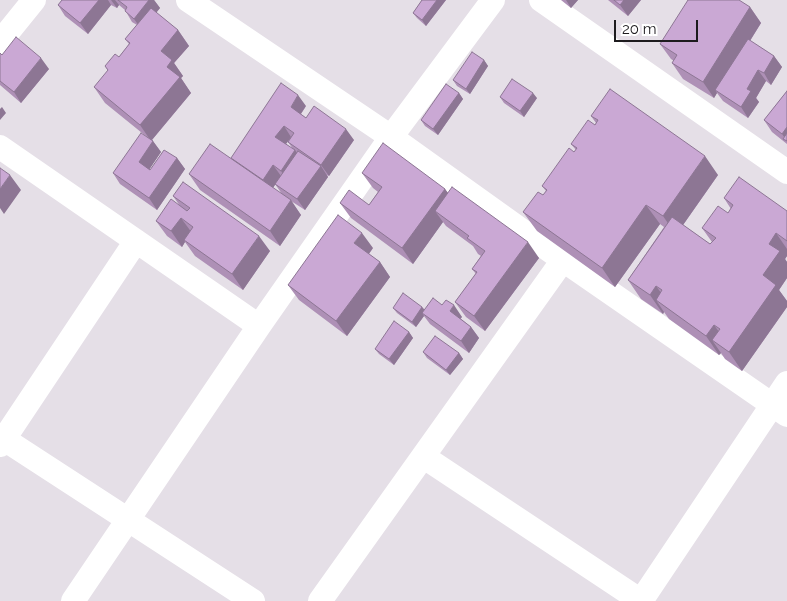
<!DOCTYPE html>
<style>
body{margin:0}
#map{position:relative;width:787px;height:601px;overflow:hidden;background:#e5dfe7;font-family:Raleway,sans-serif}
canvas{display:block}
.scale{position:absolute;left:614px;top:20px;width:84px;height:22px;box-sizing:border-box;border:2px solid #1d1b1e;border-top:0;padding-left:6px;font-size:15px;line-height:18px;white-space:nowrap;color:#1d1b1e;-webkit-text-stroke:4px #fff;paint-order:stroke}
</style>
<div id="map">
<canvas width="787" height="601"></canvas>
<div class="scale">20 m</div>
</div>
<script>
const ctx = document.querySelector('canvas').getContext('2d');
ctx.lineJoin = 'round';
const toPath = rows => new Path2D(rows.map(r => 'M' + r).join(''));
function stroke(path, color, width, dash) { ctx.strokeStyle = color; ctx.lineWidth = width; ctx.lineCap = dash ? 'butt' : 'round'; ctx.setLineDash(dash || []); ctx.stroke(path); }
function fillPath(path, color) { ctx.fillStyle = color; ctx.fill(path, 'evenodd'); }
const minor = toPath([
 [188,0,391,137,563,260,787,415],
 [541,0,787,172],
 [0,42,34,0],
 [0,147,259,326],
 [4,439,253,601],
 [0,445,136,241],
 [424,457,641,601],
 [73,601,259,326,391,137,493,0],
 [320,601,563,260],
 [641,601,787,383]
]);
const wall = toPath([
 [62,0,154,0,160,8,156,13,178,30,189,46,174,63,183,76,181,78,191,93,152,140,161,152,149,169,150,170,177,158,185,169,157,210,120,184,113,173,147,137,105,103,94,87,108,71,105,66,119,57,129,44,125,39,137,25,132,22,125,10,119,5,117,8,111,5,88,34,65,16,58,5],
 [422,0,446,0,426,26,417,18,413,13],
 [561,0,578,0,571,8],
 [608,0,641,0,628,16],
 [750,7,761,23,750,41,774,56,782,67,771,85,766,81,756,98,759,102,748,118,723,101,717,93,714,98,683,79,672,63,674,61,671,59,660,44],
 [0,53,2,55,49,69,21,103,0,85],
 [484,60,488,66,470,94,457,86,453,80],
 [787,91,787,144,772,132,764,120],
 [459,93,463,99,438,135,425,126,421,120],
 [500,97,537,98,524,117,504,103],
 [306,106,301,114,306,118,354,140,329,176,327,175,328,177,305,210,291,201,301,215,280,246,200,190,189,174,232,159],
 [291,138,288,142,293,149,286,144],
 [275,184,282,194,273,188],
 [591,116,718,175,683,225,710,244,712,242,702,228,728,213,731,209,724,198,787,211,787,256,785,259,787,262,787,278,779,290,787,301,787,307,742,371,725,359,721,353,719,355,669,319,664,312,663,314,641,299,628,280,664,227,660,224,615,287,537,231,523,212,543,195,546,191,542,186,576,150,571,144,595,125,596,123],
 [362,173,445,189,448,193,539,258,485,331,466,317,455,302,476,274,472,269,481,256,478,254,473,246,446,226,443,222,413,264,351,218,340,203,369,205,378,192,373,188],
 [173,196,270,251,243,290,195,256,185,242,182,247,167,236,156,221,180,206],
 [373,248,369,254,380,262,390,277,347,336,299,300,288,285],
 [442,305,462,317,460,318,471,327,479,338,469,353,430,324,424,316,416,327,397,313,393,308,422,307,425,310],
 [409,332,413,338,394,365,379,354,375,349],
 [423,352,459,353,463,359,450,375,427,358]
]);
const shadedWall = toPath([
 [99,0,108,0,111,5,88,34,80,23],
 [111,0,115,0,119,5,117,8],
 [149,0,154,0,160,8,142,30,134,19],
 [437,0,446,0,426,26,422,20],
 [566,0,578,0,571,8],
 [624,0,641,0,628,16,620,5],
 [750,7,761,23,718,92,715,90,717,93,714,98,703,82],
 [178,30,189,46,174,63,183,76,181,78,191,93,151,141,140,125,167,67,161,51],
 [774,56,782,67,771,85,764,73],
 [41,58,49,69,21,103,14,92],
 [484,60,488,66,470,94,466,89],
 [758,70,766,81,756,98,759,102,748,118,741,107,747,89],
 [459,93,463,99,438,135,433,129],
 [533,93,537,98,524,117,520,111],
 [298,95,306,106,298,118,291,107],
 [2,107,6,113,0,120,0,109],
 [284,126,291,137,283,148,275,137],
 [787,127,787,141,782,134],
 [346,129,354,140,329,176,321,165],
 [153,141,161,152,147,173,139,162],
 [295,150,303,161,289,182,281,171],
 [705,156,718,175,676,235,663,216],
 [177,158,185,169,157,210,149,198],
 [273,165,281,176,271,191,263,180],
 [321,166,328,177,305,210,297,199],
 [10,175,21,190,4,214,0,208,0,189],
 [445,189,456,204,435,211,443,222,413,264,402,248],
 [291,200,301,215,280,246,270,231],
 [646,205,660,224,615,287,602,268],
 [181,218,192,233,184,240,185,242,182,247,171,231],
 [362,233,373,248,365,259,354,243],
 [776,233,787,249,787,256,785,259,787,262,787,278,779,290,787,301,787,307,742,371,729,352,763,275,769,244],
 [259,236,270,251,243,290,232,274],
 [528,242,539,258,485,331,474,316],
 [380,262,390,277,347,336,336,321],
 [656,286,670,305,656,300,664,312,663,314,650,295],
 [454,305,462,317,458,322,450,311],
 [422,307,427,313,422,313,424,316,416,327,412,322],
 [714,325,727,343,712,340,721,353,719,355,706,336],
 [471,327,479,338,469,353,461,341],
 [409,332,413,338,394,365,389,359],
 [459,353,463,359,450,375,446,370]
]);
const building = toPath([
 [62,0,99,0,80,23,58,5,62,0],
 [118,0,149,0,134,19,125,11,127,7,118,0],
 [422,0,437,0,422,20,413,13,422,0],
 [614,0,624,0,620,5,614,0],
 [688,0,739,0,750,7,703,82,672,63,677,55,660,44,688,0],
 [151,8,178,30,161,51,172,60,167,67,180,77,140,125,94,87,108,70,105,66,115,54,119,57,130,43,125,39,151,8],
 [16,37,41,58,14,92,0,81,0,53,2,55,16,37],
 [748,39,774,56,764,73,758,70,747,89,751,91,741,107,715,90,748,39],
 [472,52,484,60,466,89,453,80,472,52],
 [512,79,533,93,520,111,500,97,512,79],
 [281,83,298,95,291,107,306,118,314,106,346,129,321,165,288,142,294,133,284,126,275,137,295,150,281,171,273,165,263,180,231,158,281,83],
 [446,84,459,93,433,129,421,120,446,84],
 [610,89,705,156,663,216,646,205,602,268,523,212,538,192,543,195,547,190,542,186,569,148,574,152,577,148,571,144,588,120,595,125,598,120,591,116,610,89],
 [787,91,787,127,782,134,764,120,787,91],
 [141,133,153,141,139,162,150,170,164,150,177,158,149,198,113,173,141,133],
 [787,133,787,141,783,139,787,133],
 [383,143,445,189,402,248,340,203,349,190,369,205,382,187,362,173,383,143],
 [210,144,291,200,270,231,189,174,210,144],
 [298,151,321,166,297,199,275,184,298,151],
 [0,168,10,175,0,189,0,168],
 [739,177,787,211,787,241,776,233,769,244,780,251,763,275,776,285,729,352,712,340,720,329,714,325,706,336,656,300,662,290,656,286,650,295,628,280,672,217,710,244,716,238,702,228,718,206,728,213,733,205,724,198,739,177],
 [183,182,259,236,232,274,184,240,193,227,181,218,171,231,156,221,171,199,187,211,190,208,173,196,183,182],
 [452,187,528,242,474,316,455,302,477,272,472,269,485,251,467,238,469,236,435,211,452,187],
 [338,215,362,233,354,243,380,262,336,321,288,285,338,215],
 [403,293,422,307,412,322,393,308,403,293],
 [433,298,442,305,446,300,454,305,450,311,471,327,461,341,422,313,433,298],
 [394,321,409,332,389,359,375,349,394,321],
 [435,336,459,353,446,370,423,352,435,336]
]);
stroke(minor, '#fff', 24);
fillPath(wall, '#ae90b6');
fillPath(shadedWall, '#8d7694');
fillPath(building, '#caa8d4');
stroke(building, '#8d7694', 1);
</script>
